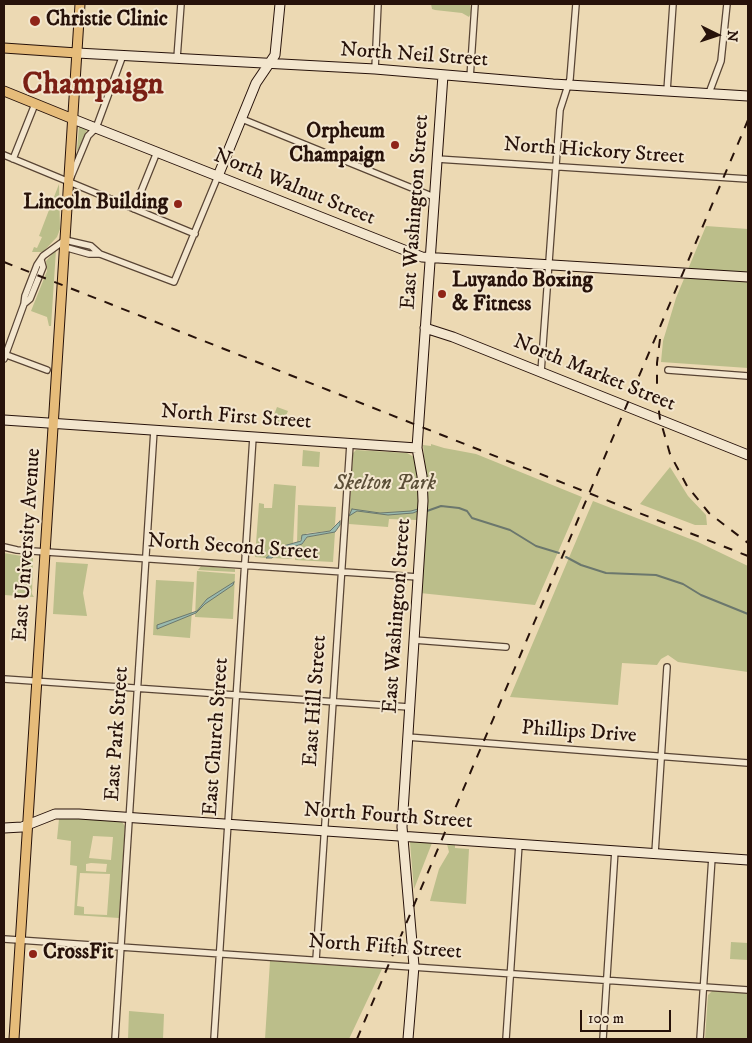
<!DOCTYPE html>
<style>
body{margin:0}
#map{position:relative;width:752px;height:1043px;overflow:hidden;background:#ecd9b3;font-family:"IM FELL DW Pica",serif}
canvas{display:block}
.frame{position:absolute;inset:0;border:5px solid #27120a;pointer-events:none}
.north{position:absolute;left:692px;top:10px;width:50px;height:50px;-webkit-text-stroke:4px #f3e6ce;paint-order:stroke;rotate:94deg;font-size:14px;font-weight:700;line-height:20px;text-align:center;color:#27120a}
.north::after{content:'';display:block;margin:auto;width:18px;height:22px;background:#27120a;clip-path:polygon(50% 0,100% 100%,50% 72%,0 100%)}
.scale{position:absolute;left:580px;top:1010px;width:91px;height:22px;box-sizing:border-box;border:2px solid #27120a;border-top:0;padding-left:6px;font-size:15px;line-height:18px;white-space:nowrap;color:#27120a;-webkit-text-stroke:4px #f3e6ce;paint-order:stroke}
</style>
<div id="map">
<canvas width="752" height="1043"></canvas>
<div class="frame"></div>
<div class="north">N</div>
<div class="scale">100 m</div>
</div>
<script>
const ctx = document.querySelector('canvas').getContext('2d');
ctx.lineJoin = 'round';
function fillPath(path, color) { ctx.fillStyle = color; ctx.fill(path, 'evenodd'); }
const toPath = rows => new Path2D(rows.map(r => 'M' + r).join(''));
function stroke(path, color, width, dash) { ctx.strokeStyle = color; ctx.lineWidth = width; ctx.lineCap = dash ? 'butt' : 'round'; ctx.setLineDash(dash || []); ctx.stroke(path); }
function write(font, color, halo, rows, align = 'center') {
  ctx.font = font + ' "IM FELL DW Pica",serif'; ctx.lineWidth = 4; ctx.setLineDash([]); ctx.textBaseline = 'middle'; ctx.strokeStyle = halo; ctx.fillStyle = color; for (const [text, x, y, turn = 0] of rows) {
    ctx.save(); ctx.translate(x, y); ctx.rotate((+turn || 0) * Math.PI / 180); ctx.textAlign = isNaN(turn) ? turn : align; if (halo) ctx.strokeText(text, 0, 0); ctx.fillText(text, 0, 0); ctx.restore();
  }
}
const green = toPath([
 [431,4,470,4,471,13,469,17,462,13,435,10,432,9],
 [79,126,87,130,78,150,77,150],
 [59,184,60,229,57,237,43,252,32,252,34,247,37,248,42,237,39,236],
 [706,226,748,229,748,368,661,362,663,341,676,298],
 [56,250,51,326,49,326,47,317,31,311,47,271,46,261],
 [277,407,288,411,281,427,271,423],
 [431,444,444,448,476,454,582,497,535,605,420,593,426,480,423,445,431,446],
 [303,450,320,452,319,467,302,466],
 [356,450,407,453,414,457,420,488,418,520,389,519,388,527,349,524,353,453],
 [670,467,688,496,706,515,707,525,695,525,640,504],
 [274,484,296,486,293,544,280,547,266,558,255,557,259,503,264,504,264,508,272,508],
 [593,501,698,542,748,566,748,672,678,662,668,655,661,659,657,665,622,663,618,705,510,697],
 [298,505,336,507,335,525,330,531,307,533,297,543],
 [335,532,333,562,295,560,296,546,302,544,307,537],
 [292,548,292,559,272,558,280,551],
 [4,553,33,558,32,594,34,597,4,595],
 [56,562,88,564,83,593,87,616,53,614],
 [201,566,235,569,235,572,198,570],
 [197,571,235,574,233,619,195,617],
 [156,580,194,582,190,638,153,635],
 [75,818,122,822,125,826,119,918,74,915,77,866,70,865,71,841,57,839,59,819],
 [93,836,113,837,111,860,89,858],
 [91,863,107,864,106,872,86,871,86,864],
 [80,873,110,874,107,915,84,914,84,907,77,906],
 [410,842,432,843,414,889,411,855],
 [447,844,455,844,455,848,469,849,466,904,430,901,439,869,449,852],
 [731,942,748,943,748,960,730,959],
 [270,961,382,969,349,1039,265,1039],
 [713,990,748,992,748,1039,705,1039,708,995],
 [129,1011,164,1014,163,1039,128,1039]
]);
const water = toPath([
 [352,509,380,513,411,511,418,509,418,511,413,513,388,515,357,511,349,516,352,509],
 [340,521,340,525,335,532,307,537,302,544,280,551,272,558,266,558,280,547,301,541,302,535,330,531,340,521],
 [234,582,233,585,205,604,196,613,157,629,157,625,197,611,207,599,234,582]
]);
const stream = toPath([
 [427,511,441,506,459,508,467,511,472,518,510,530,536,546,559,553],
 [566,557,581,565,606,573,656,575,683,584,701,595,748,614]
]);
const street = toPath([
 [177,58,181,4],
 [375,69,378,4],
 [470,78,475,4],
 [667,91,673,4],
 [709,93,721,61,727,4],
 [242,119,434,197],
 [4,155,195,234],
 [13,159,35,104],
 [437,159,748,179],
 [71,177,88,136,96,128,123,55],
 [134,209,157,152],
 [64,247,89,254,100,254,174,282,218,176],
 [24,304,30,299,43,267,41,260],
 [4,354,47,370],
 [4,359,24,304,25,296,37,265,43,256,65,240,91,246,100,254],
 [668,370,748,376],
 [541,372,560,110,570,79,576,4],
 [4,547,17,550,418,577],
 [414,640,506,647],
 [4,679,409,707],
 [407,737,748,763],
 [655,853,667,667],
 [4,939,748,990],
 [316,960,350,444],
 [115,1039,154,430],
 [214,1039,253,437],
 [506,1039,519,844],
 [603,1039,615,850],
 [700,1039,712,857]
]);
const secondary = toPath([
 [77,53,375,69,553,84,748,96],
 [73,119,422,257,748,277],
 [218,176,256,83,275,55,280,4],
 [425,328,453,337,748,455],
 [4,420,417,448],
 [4,828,22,827,55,814,79,814,748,860],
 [408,1039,414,966,402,827,423,501,422,476,417,448,443,75]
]);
const primary = toPath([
 [4,48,77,53],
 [4,91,73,119],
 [14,1039,80,4]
]);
const rail = toPath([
 [4,262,748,556],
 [660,339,657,363,657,397,660,419,670,454,687,486,709,513,748,543],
 [357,1039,748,120]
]);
const markers = [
 [35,21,6,"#8f2418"],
 [395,145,5,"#8f2418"],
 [178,204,5,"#8f2418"],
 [442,294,5,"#8f2418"],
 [33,954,5,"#8f2418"]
];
const poiNames = [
 ["Christie Clinic",46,21],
 ["Orpheum",385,133,"right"],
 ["Champaign",385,157,"right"],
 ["Lincoln Building",168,204,"right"],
 ["Luyando Boxing",452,282],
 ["& Fitness",452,306],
 ["CrossFit",43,954]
];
const streetNames = [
 ["North Neil Street",414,56,4],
 ["North Hickory Street",594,152,4],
 ["North Walnut Street",294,188,22],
 ["East Washington Street",416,212,-86],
 ["North Market Street",594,374,22],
 ["North First Street",236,418,4],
 ["East University Avenue",28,545,-86],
 ["North Second Street",233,548,4],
 ["East Washington Street",398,616,-86],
 ["East Hill Street",316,701,-86],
 ["Phillips Drive",579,733,4],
 ["East Park Street",118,734,-86],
 ["East Church Street",217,737,-86],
 ["North Fourth Street",388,817,4],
 ["North Fifth Street",385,948,4]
];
const parkNames = [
 ["Skelton Park",385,485]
];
const townNames = [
 ["Champaign",93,87]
];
fillPath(green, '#bbbe8a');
fillPath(water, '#99baaf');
stroke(water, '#6b776d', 1);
stroke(stream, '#6b776d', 2);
stroke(street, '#584434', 8);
stroke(secondary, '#27120a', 11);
stroke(primary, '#27120a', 11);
stroke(street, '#f3e6ce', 5.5);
stroke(secondary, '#f3e6ce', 9);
stroke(primary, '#e6bc7a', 9);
stroke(rail, '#27120a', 2, [9, 9]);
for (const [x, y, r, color] of markers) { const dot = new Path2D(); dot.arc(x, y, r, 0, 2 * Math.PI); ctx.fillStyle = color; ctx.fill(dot); stroke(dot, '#f3e6ce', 2); }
write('bold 21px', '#27120a', '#f3e6ce', poiNames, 'left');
write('21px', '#27120a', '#f3e6ce', streetNames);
write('italic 21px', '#5b4e37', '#f3e6ce', parkNames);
write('bold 31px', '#7a1f14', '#f3e6ce', townNames);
</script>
